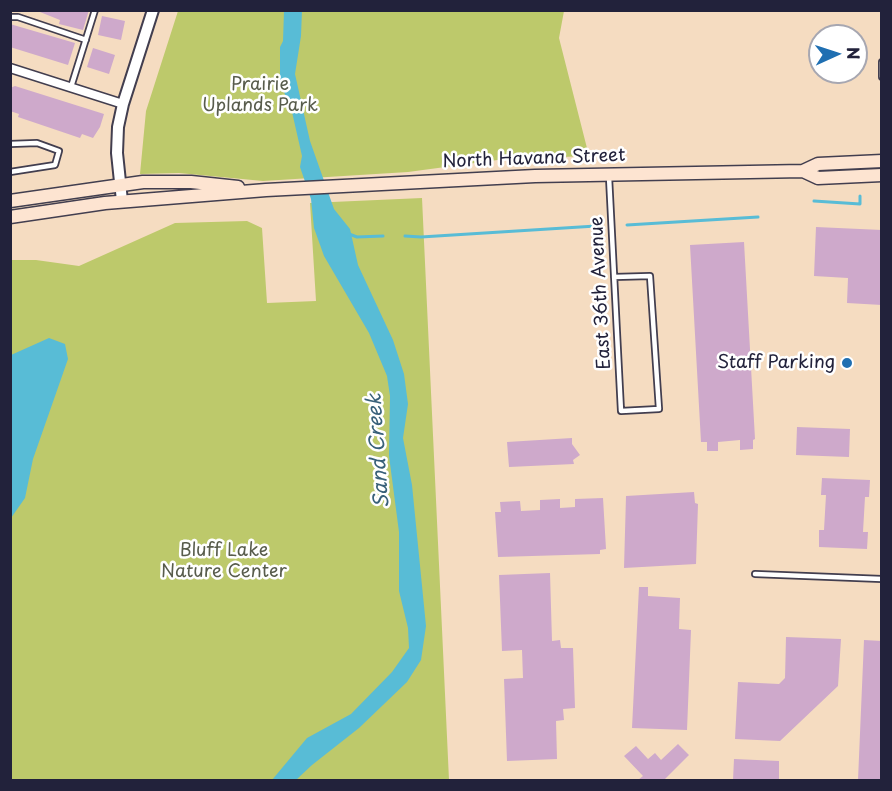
<!DOCTYPE html>
<style>
body{margin:0}
#map{position:relative;width:892px;height:791px;overflow:hidden;background:#f5dcc1;font-family:"Playpen Sans",sans-serif}
canvas{display:block}
.frame{position:absolute;inset:0;border:12px solid #22223b;pointer-events:none}
.north{position:absolute;left:808px;top:24px;width:60px;height:60px;box-sizing:border-box;background:#fff;border:2px solid #a7a7b1;border-radius:50%;rotate:87deg;font-size:16px;font-weight:700;line-height:24px;text-align:center;color:#22223b}
.north::after{content:'';display:block;margin:auto;width:21px;height:27px;background:#1f6fb2;clip-path:polygon(50% 0,100% 100%,50% 72%,0 100%)}
</style>
<div id="map">
<canvas width="892" height="791"></canvas>
<div class="frame"></div>
<div class="north">N</div>
</div>
<script>
const ctx = document.querySelector('canvas').getContext('2d');
ctx.lineJoin = 'round';
function fillPath(path, color) { ctx.fillStyle = color; ctx.fill(path, 'evenodd'); }
const toPath = rows => new Path2D(rows.map(r => 'M' + r).join(''));
function stroke(path, color, width, dash) { ctx.strokeStyle = color; ctx.lineWidth = width; ctx.lineCap = dash ? 'butt' : 'round'; ctx.setLineDash(dash || []); ctx.stroke(path); }
function write(font, color, halo, rows, align = 'center') {
  ctx.font = font + ' "Playpen Sans",sans-serif'; ctx.lineWidth = 5; ctx.setLineDash([]); ctx.textBaseline = 'middle'; ctx.strokeStyle = halo; ctx.fillStyle = color; for (const [text, x, y, turn = 0] of rows) {
    ctx.save(); ctx.translate(x, y); ctx.rotate((+turn || 0) * Math.PI / 180); ctx.textAlign = isNaN(turn) ? turn : align; if (halo) ctx.strokeText(text, 0, 0); ctx.fillText(text, 0, 0); ctx.restore();
  }
}
const green = toPath([
 [178,11,564,11,559,38,589,156,505,159,408,172,263,181,179,173,140,174,146,111],
 [422,198,449,780,11,780,10,260,36,260,79,266,175,223,247,221,262,228,267,303,316,301,310,203]
]);
const water = toPath([
 [302,10,301,36,295,74,310,141,334,209,350,229,358,265,393,340,404,374,408,404,403,438,412,485,426,626,421,660,407,682,359,728,312,765,296,780,272,780,307,738,351,714,392,672,409,648,408,628,399,591,399,532,389,456,390,396,387,376,369,333,324,256,314,228,311,199,300,167,302,156,292,112,280,82,280,47,283,41,284,11],
 [49,338,65,344,68,359,33,459,25,498,11,518,11,355]
]);
const stream = toPath([
 [814,201,860,204,860,196],
 [627,225,758,217],
 [349,234,357,237,383,236],
 [405,236,421,237,596,226]
]);
const building = toPath([
 [35,10,89,10,83,30,59,24,60,20],
 [102,16,125,21,121,40,98,35],
 [10,24,75,43,68,65,10,47],
 [93,48,115,55,109,74,87,67],
 [15,86,104,114,100,127,93,138,82,134,80,138,18,117,19,114,10,111,10,88],
 [816,227,882,230,882,305,847,303,848,278,814,276],
 [744,242,755,439,753,440,753,449,740,450,740,440,718,442,718,451,707,451,707,442,701,442,690,245],
 [797,427,850,429,849,457,796,455],
 [572,438,572,444,580,455,573,460,574,464,509,467,507,442],
 [822,478,870,480,869,497,865,497,863,532,868,532,867,549,819,547,819,530,824,530,826,495,821,495],
 [694,492,695,503,698,504,696,564,624,568,626,496],
 [603,498,606,549,600,550,600,554,498,557,495,512,501,512,500,502,520,501,521,511,540,510,540,500,560,499,560,508,575,507,575,499],
 [550,573,552,641,560,640,561,648,573,648,575,708,563,709,564,720,556,721,557,759,507,761,504,679,523,678,522,650,502,651,499,575],
 [639,587,648,587,648,596,680,598,679,629,691,630,687,730,632,728],
 [786,637,841,639,838,686,780,741,735,739,738,682,779,684,785,678],
 [864,640,882,641,882,780,858,780],
 [678,744,689,755,664,780,638,780,643,776,624,756,636,746,648,759,655,753,661,760],
 [734,759,779,761,779,780,733,780]
]);
const service = toPath([
 [10,17,18,17,86,40],
 [882,62,882,77],
 [71,87,95,10],
 [10,144,37,143,59,151,55,165,10,172],
 [609,177,621,411,659,409,650,276,614,277],
 [755,574,882,579]
]);
const minor = toPath([
 [10,68,123,104]
]);
const tertiary = toPath([
 [122,201,117,153,118,127,123,104,153,10]
]);
const secondary = toPath([
 [803,171,818,178,882,175],
 [10,201,143,182,191,182,238,187],
 [10,217,105,203,266,190,535,176,803,171,818,164,882,161]
]);
const markers = [
 [847,363,6,"#1f6fb2"]
];
const parkNames = [
 ["Prairie",260,85],
 ["Uplands Park",260,106],
 ["Bluff Lake",224,551],
 ["Nature Center",224,572]
];
const streetNames = [
 ["North Havana Street",534,159,-2],
 ["East 36th Avenue",601,293,-93]
];
const poiNames = [
 ["Staff Parking",835,363]
];
const waterNames = [
 ["Sand Creek",379,451,-94]
];
fillPath(green, '#bdc96b');
fillPath(water, '#58bcd6');
stroke(stream, '#58bcd6', 3);
fillPath(building, '#cea9cb');
stroke(service, '#423e4f', 8);
stroke(minor, '#423e4f', 11);
stroke(tertiary, '#423e4f', 14);
stroke(secondary, '#423e4f', 15);
stroke(service, '#fff', 4.5);
stroke(minor, '#fff', 8);
stroke(tertiary, '#fff', 10);
stroke(secondary, '#fde4d1', 12);
for (const [x, y, r, color] of markers) { const dot = new Path2D(); dot.arc(x, y, r, 0, 2 * Math.PI); ctx.fillStyle = color; ctx.fill(dot); stroke(dot, '#fff', 2); }
write('18px', '#585c4c', '#fff', parkNames);
write('18px', '#22223b', '#fff', streetNames);
write('18px', '#22223b', '#fff', poiNames, 'right');
write('italic 20px', '#386079', '#fff', waterNames);
</script>
